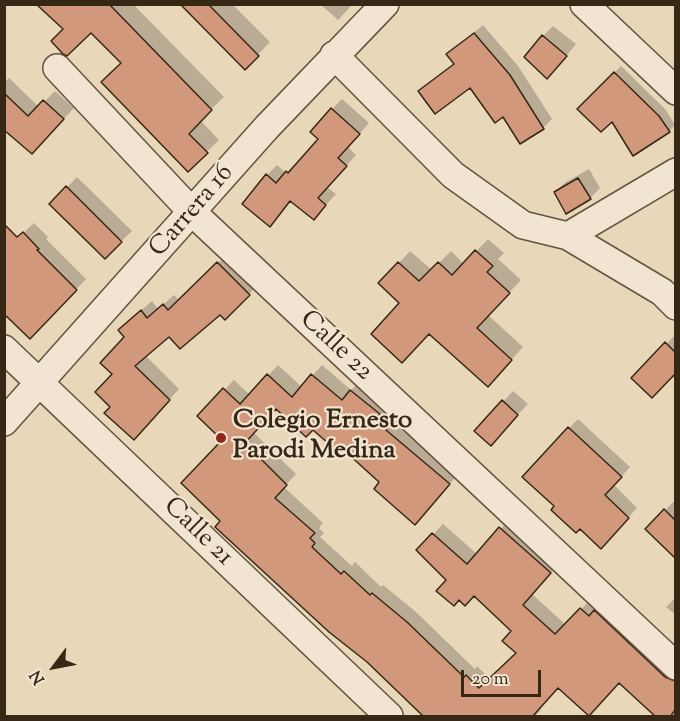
<!DOCTYPE html>
<style>
body{margin:0}
#map{position:relative;width:680px;height:721px;overflow:hidden;background:#e9d7ba;font-family:"Sorts Mill Goudy",serif}
canvas{display:block}
.frame{position:absolute;inset:0;border:6px solid #372715;pointer-events:none}
.north{position:absolute;left:24px;top:637px;width:60px;height:60px;-webkit-text-stroke:4px #f1e5d2;paint-order:stroke;rotate:238deg;font-size:16px;font-weight:700;line-height:24px;text-align:center;color:#372715}
.north::after{content:'';display:block;margin:auto;width:21px;height:27px;background:#372715;clip-path:polygon(50% 0,100% 100%,50% 72%,0 100%)}
.scale{position:absolute;left:461px;top:670px;width:80px;height:27px;box-sizing:border-box;border:3px solid #372715;border-top:0;padding-left:8px;font-size:18px;line-height:21px;white-space:nowrap;color:#372715;-webkit-text-stroke:4px #f1e5d2;paint-order:stroke}
</style>
<div id="map">
<canvas width="680" height="721"></canvas>
<div class="frame"></div>
<div class="north">N</div>
<div class="scale">20 m</div>
</div>
<script>
const ctx = document.querySelector('canvas').getContext('2d');
ctx.lineJoin = 'round';
function fillPath(path, color) { ctx.fillStyle = color; ctx.fill(path, 'evenodd'); }
const toPath = rows => new Path2D(rows.map(r => 'M' + r).join(''));
function stroke(path, color, width, dash) { ctx.strokeStyle = color; ctx.lineWidth = width; ctx.lineCap = dash ? 'butt' : 'round'; ctx.setLineDash(dash || []); ctx.stroke(path); }
function write(font, color, halo, rows, align = 'center') {
  ctx.font = font + ' "Sorts Mill Goudy",serif'; ctx.lineWidth = 4.5; ctx.setLineDash([]); ctx.textBaseline = 'middle'; ctx.strokeStyle = halo; ctx.fillStyle = color; for (const [text, x, y, turn = 0] of rows) {
    ctx.save(); ctx.translate(x, y); ctx.rotate((+turn || 0) * Math.PI / 180); ctx.textAlign = isNaN(turn) ? turn : align; if (halo) ctx.strokeText(text, 0, 0); ctx.fillText(text, 0, 0); ctx.restore();
  }
}
const shadow = toPath([
 [38,4,133,4,224,97,200,120,219,140,188,170,123,63,91,31,65,29],
 [182,4,232,4,270,42,245,68],
 [320,4,353,4,338,20],
 [483,25,518,66,552,119,543,128,503,115,470,86,420,92,455,63,448,54],
 [553,26,576,44,557,67,543,36],
 [621,66,666,110,675,125,669,131,579,109],
 [9,78,39,107,55,91,74,108,42,142,4,129,4,82],
 [342,99,369,123,348,147,356,155,327,187,336,194,314,218,292,200,270,225,267,175,277,165,286,173,297,162,299,163,321,139,332,109],
 [589,169,600,188,590,198,555,192,566,182],
 [77,177,132,231,105,257,51,204],
 [34,223,48,237,46,239,86,279,30,337,4,251],
 [488,239,504,253,498,259,521,280,488,315,523,347,499,373,402,303,399,263,410,251,432,270,451,251,464,264],
 [228,253,259,284,225,318,220,313,170,334,145,355,179,389,144,428,112,406,114,374,130,320,152,301,158,309,174,295,180,301],
 [676,334,676,378,633,378],
 [278,365,302,387,322,365,351,390,361,381,459,473,425,513,381,482,347,452,276,407,253,432,296,474,284,487,323,523,319,528,324,533,320,537,352,566,355,562,381,587,383,585,416,612,475,669,477,666,490,679,539,708,541,710,535,716,452,716,222,521,224,440,199,416,234,380,250,395],
 [513,391,528,404,501,433,476,431],
 [578,419,630,467,614,485,637,508,610,537,580,527,556,506,569,428],
 [673,502,676,504,676,556,647,529],
 [510,519,560,563,532,594,566,625,591,599,676,668,676,709,669,716,619,681,513,631,475,594,449,579,418,550,443,524,477,554],
 [676,597,676,615,666,607]
]);
const building = toPath([
 [36,4,109,4,212,110,189,134,208,153,188,172,101,82,121,63,91,33,67,56,63,54,51,41,63,29,36,4],
 [180,4,208,4,259,56,245,70,180,4],
 [474,33,510,75,544,129,520,144,503,117,495,123,470,88,435,114,418,91,454,64,446,54,474,33],
 [542,35,567,56,547,79,524,57,542,35],
 [614,72,659,116,670,132,633,156,612,122,601,132,577,109,614,72],
 [4,93,28,116,43,100,64,119,32,154,4,130,4,93],
 [331,108,360,134,338,158,347,166,318,198,326,205,314,220,290,201,270,227,242,204,266,174,276,183,286,171,288,173,318,139,310,132,331,108],
 [578,178,591,199,566,214,554,192,578,178],
 [66,186,122,242,105,259,49,204,66,186],
 [4,224,17,237,23,232,39,249,37,250,77,290,30,339,4,314,4,224],
 [475,250,493,266,487,272,510,293,477,328,512,360,488,387,429,334,402,363,371,334,399,303,378,283,398,262,419,281,438,262,452,275,475,250],
 [217,262,250,295,225,320,220,315,180,349,169,337,135,366,170,400,134,440,104,413,110,407,95,392,112,374,100,363,124,337,118,330,141,310,147,318,163,304,168,310,217,262],
 [665,342,675,352,675,374,652,398,631,378,665,342],
 [267,374,292,397,311,374,342,400,350,390,380,414,378,417,389,426,386,430,450,484,415,525,374,489,379,482,347,453,344,457,313,430,306,437,276,409,245,443,287,485,275,498,315,533,310,538,315,543,312,547,341,574,344,571,370,595,372,593,407,622,464,677,466,675,479,688,516,653,502,641,511,631,474,596,465,606,459,600,454,606,436,591,446,580,416,550,432,533,467,564,499,527,551,573,523,605,555,634,580,608,589,616,594,610,665,677,675,681,675,710,670,717,656,717,619,683,589,716,558,688,532,717,424,717,367,662,329,632,215,527,220,521,181,483,222,440,197,416,223,388,240,404,267,374],
 [502,400,518,415,491,446,474,431,502,400],
 [568,427,622,477,605,495,629,518,601,549,580,529,576,533,551,510,554,506,522,477,568,427],
 [664,509,675,520,675,558,645,529,664,509]
]);
const street = toPath([
 [584,4,676,91],
 [334,55,453,175,523,225,568,236,662,292,676,306],
 [57,68,193,213,676,666],
 [568,236,676,172],
 [4,349,389,716],
 [4,422,267,127,385,4]
]);
const markers = [
 [221,438,6,"#8f2418"]
];
const streetNames = [
 ["Carrera 16",193,212,-49],
 ["Calle 22",335,347,43],
 ["Calle 21",197,533,44]
];
const poiNames = [
 ["Colegio Ernesto",233,423],
 ["Parodi Medina",233,453]
];
fillPath(shadow, '#0003');
fillPath(building, '#d1987c');
stroke(building, '#372715', 1.5);
stroke(street, '#64533e', 30);
stroke(street, '#f1e5d2', 27);
for (const [x, y, r, color] of markers) { const dot = new Path2D(); dot.arc(x, y, r, 0, 2 * Math.PI); ctx.fillStyle = color; ctx.fill(dot); stroke(dot, '#f1e5d2', 2); }
write('26px', '#372715', '#f1e5d2', streetNames);
write('bold 26px', '#372715', '#f1e5d2', poiNames, 'left');
</script>
